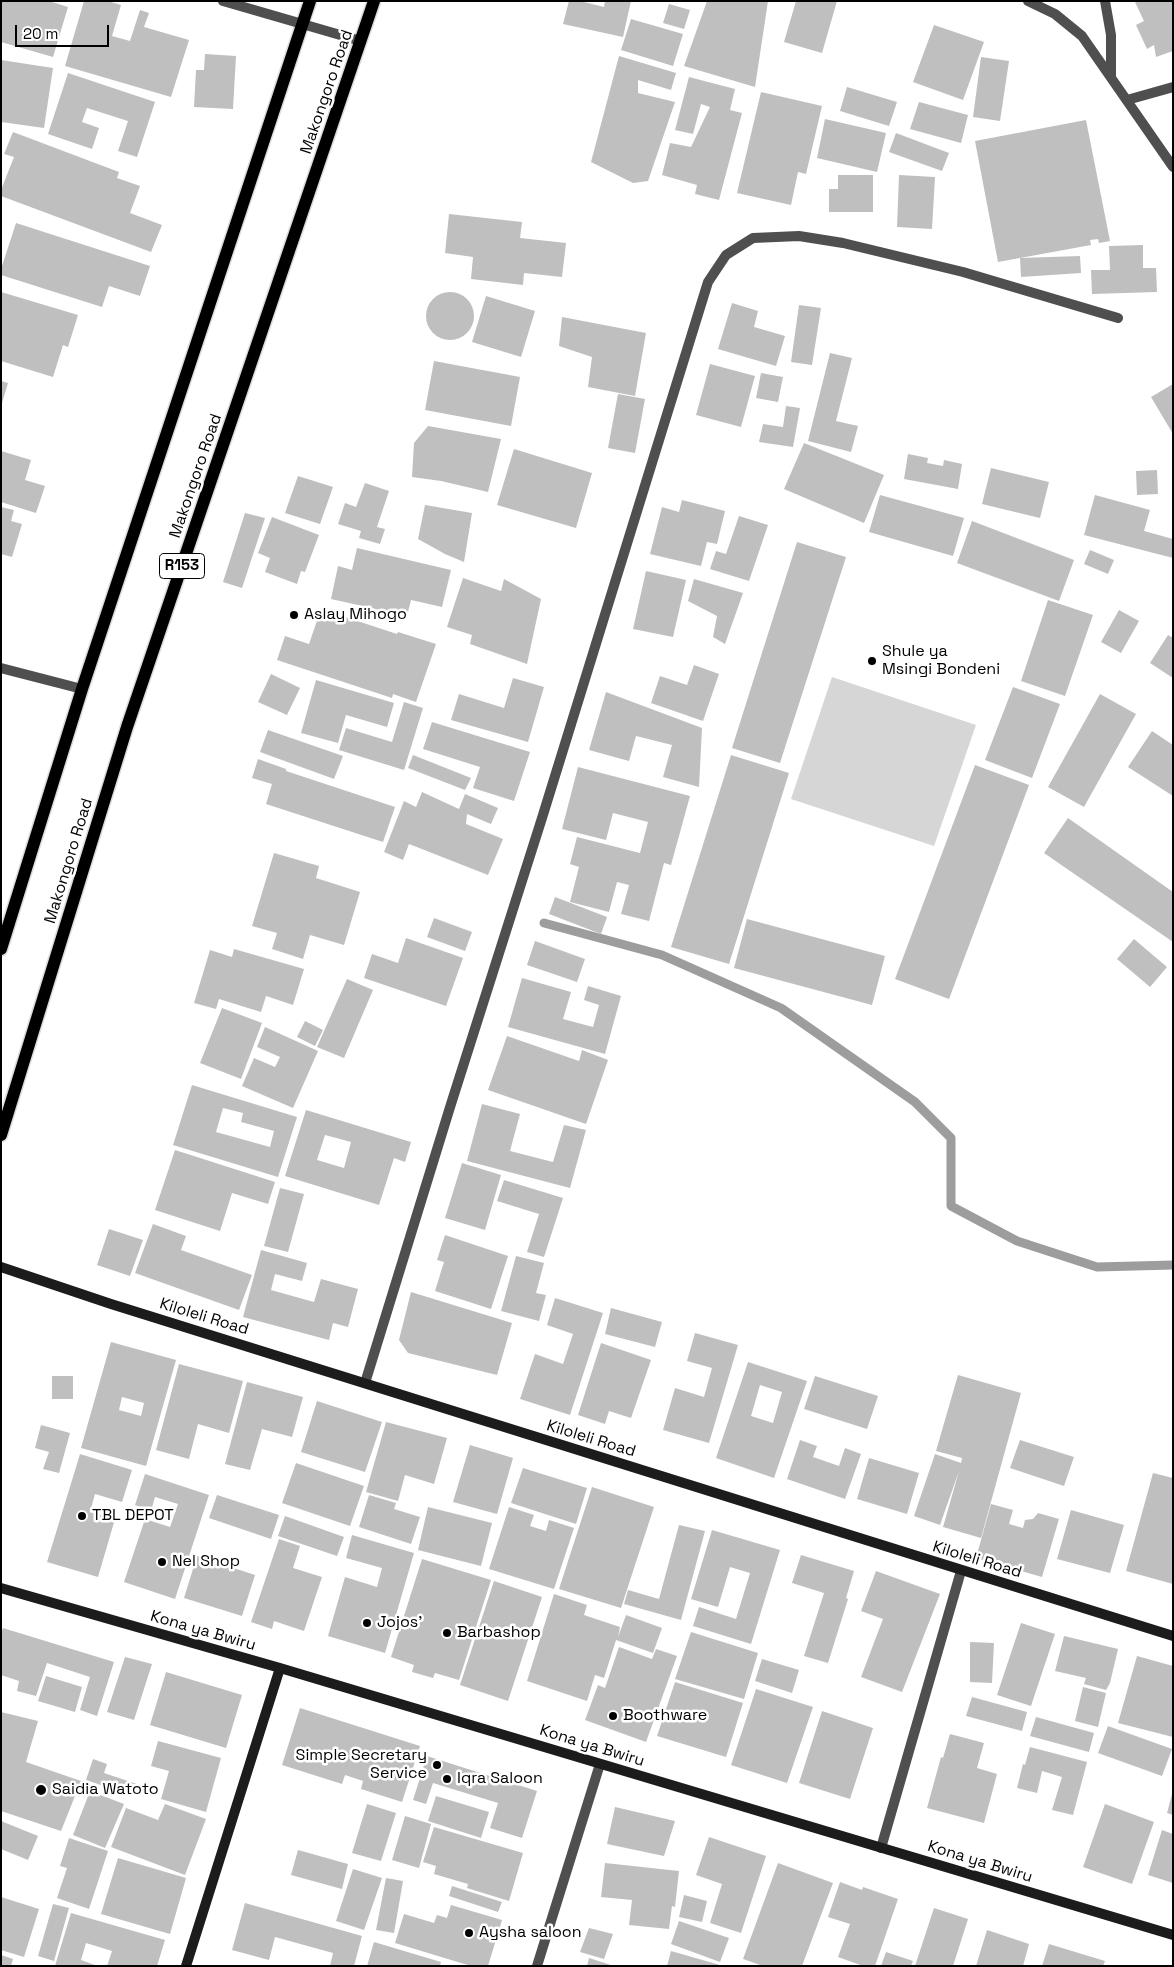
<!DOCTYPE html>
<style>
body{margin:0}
#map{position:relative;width:1174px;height:1967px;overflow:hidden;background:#fff;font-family:"Space Grotesk",sans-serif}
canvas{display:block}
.frame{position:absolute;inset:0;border:2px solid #000;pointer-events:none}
.scale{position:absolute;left:15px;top:25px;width:94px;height:22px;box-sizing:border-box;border:2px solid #000;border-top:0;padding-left:6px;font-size:15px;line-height:18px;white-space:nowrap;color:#000;-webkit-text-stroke:4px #fff;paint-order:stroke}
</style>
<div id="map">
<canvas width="1174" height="1967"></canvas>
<div class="frame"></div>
<div class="scale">20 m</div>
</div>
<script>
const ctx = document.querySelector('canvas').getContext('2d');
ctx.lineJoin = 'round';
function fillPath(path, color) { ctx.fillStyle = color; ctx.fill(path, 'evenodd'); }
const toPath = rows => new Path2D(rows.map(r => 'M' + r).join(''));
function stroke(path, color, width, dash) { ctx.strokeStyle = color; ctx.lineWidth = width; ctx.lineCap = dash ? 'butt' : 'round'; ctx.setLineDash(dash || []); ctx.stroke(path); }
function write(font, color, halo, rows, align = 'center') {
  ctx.font = font + ' "Space Grotesk",sans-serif'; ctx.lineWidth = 5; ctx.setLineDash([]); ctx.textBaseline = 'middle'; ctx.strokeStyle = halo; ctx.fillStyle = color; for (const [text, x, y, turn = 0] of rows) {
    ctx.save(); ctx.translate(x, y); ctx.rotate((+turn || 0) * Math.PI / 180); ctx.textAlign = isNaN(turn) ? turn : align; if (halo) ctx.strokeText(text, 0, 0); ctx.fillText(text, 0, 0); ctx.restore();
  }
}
const green = toPath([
 [832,677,976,725,934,846,791,799]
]);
const stream = toPath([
 [544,923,662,955,781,1008,915,1102,951,1138,951,1206,1017,1241,1097,1267,1173,1265]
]);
const building = toPath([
 [1,1,49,1,68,7,53,57,1,42],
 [84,1,108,1,121,5,112,36,130,41,140,10,149,13,144,27,189,40,171,97,65,66],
 [569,1,580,1,604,7,605,1,631,1,623,37,563,24],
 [707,1,768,1,755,87,684,66],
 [796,1,837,1,822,53,784,42],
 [1137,1,1173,1,1173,51,1156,57,1154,45,1147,49,1136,25,1144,21,1135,2],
 [669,4,690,10,684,29,663,23],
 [631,19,683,34,673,66,621,50],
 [934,25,984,42,963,100,913,82],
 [205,54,236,56,233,109,194,107,196,70,204,70],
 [619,56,676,73,671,90,638,80,638,93,675,102,648,181,633,183,591,162],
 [981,57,1009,61,1000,121,973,117],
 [1,60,53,68,44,128,1,122],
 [68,73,155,102,137,157,118,151,128,121,87,108,82,122,99,128,92,149,48,134],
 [689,77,735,89,730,110,742,113,719,200,695,194,697,185,662,175,670,143,691,147,710,107,701,104,693,134,675,130],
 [847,87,897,102,889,126,840,111],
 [761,92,822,106,806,174,798,172,791,205,737,193],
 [919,102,968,115,961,143,910,129],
 [825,119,886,133,877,172,817,158],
 [1086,120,1110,241,1099,243,1098,239,1090,240,1091,245,998,262,975,141],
 [13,132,119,172,117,178,140,186,130,213,162,225,151,252,1,196,1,190,14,157,4,154],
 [896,133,949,153,942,171,889,152],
 [838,175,873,175,873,212,829,212,829,189,838,189],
 [899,175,935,177,932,229,897,227],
 [449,214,522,222,520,238,566,243,562,277,524,273,523,285,471,279,473,257,445,253],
 [16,223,150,266,140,296,109,286,102,307,1,275,1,269],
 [1143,245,1143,268,1156,268,1157,292,1092,294,1091,270,1110,270,1109,246],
 [1080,256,1081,273,1021,277,1020,258],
 [1,292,78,315,68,347,63,345,53,377,1,361],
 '426 316a24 24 0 1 1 48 0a24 24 0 1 1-48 0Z',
 [486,296,535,311,521,357,472,342],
 [732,303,758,311,754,327,785,336,776,366,718,349],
 [799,305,821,308,812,365,791,362],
 [562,317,646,333,635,396,588,387,592,357,559,346],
 [830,353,852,358,836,421,858,426,851,452,808,441],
 [434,361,520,377,511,426,425,410],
 [710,364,755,376,741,427,696,415],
 [761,373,783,377,778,402,756,398],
 [1,381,8,383,2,403,1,403],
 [1173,384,1173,434,1151,397],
 [618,394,645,399,635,453,608,448],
 [786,406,800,408,793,447,759,442,763,424,783,427],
 [428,426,501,439,488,492,441,481,412,477,414,443],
 [804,443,884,475,864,523,784,489],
 [514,449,592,473,576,528,497,505],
 [1,451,31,460,25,480,45,486,36,513,1,502],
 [908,454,928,458,927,463,943,466,944,460,962,464,958,489,904,479],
 [991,468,1049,482,1040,518,982,504],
 [1157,470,1158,494,1137,495,1136,471],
 [298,476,333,487,320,524,285,513],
 [365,483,389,491,377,527,385,529,380,544,359,538,361,531,338,524,345,503,356,507],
 [880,495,964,518,953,556,869,532],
 [1095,495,1150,510,1144,531,1173,539,1173,558,1084,535],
 [682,500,725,511,717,544,707,542,701,566,650,554,662,507,679,512],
 [425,505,472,513,464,562,445,554,418,539],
 [1,507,14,510,11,521,22,524,12,557,1,554],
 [245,513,265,518,242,588,223,582],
 [739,516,768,525,749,581,710,569,716,551,726,554],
 [272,517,319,535,305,572,301,571,297,584,265,572,270,558,258,553],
 [972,521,1074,560,1059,601,957,563],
 [797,542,846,557,780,763,732,748],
 [357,548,451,570,442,607,411,600,407,616,331,599,338,566,352,570],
 [1090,550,1114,560,1108,574,1084,564],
 [646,571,686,580,673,637,633,629],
 [463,578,501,591,504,579,541,599,527,664,470,644,472,635,447,627],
 [694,579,743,593,725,644,713,637,717,616,688,601],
 [1048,600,1093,615,1065,696,1021,681],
 [321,609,397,634,398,632,436,644,416,702,393,694,392,698,277,660,285,636,309,644],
 [1119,610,1139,621,1121,653,1101,642],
 [1168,635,1173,638,1173,678,1150,663],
 [694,665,719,674,703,721,651,703,660,676,687,685],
 [271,674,300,688,287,715,258,702],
 [513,678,544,687,528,742,451,720,459,694,504,708],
 [316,680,394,703,387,727,346,715,338,743,301,733],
 [1013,687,1060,704,1032,778,985,760],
 [606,692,702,728,699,787,663,777,672,745,636,736,629,761,589,750],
 [1100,694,1136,714,1084,807,1048,787],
 [404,702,423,708,404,770,339,750,346,728,392,742],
 [432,722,530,752,514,801,473,788,480,767,423,749],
 [268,730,343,756,334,779,260,752],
 [1152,731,1173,745,1173,796,1128,767],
 [413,755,471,778,465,790,408,768],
 [731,755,789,773,729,964,671,947],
 [258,759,286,769,286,771,395,807,383,842,266,804,272,784,252,778],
 [975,765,1029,785,949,999,895,979],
 [578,767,690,796,671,865,664,863,649,921,621,914,629,885,617,882,609,912,570,902,579,867,570,864,577,837,640,853,648,822,613,813,606,840,562,829],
 [422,792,459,809,465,794,498,808,491,824,467,814,466,824,503,839,488,875,409,844,403,860,384,852,404,801,416,807],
 [1068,818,1173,892,1173,942,1044,853],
 [274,853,319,866,316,878,360,892,344,945,310,935,303,959,272,949,277,933,252,926],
 [555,897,607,917,601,934,549,914],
 [434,918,472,932,465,951,427,937],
 [747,919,885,956,872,1005,734,968],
 [406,938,463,958,446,1006,364,978,372,954,398,963],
 [1134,939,1167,967,1150,987,1117,959],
 [535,941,585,959,577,982,527,965],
 [234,949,304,969,293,1005,266,996,261,1012,219,999,216,1009,194,1003,210,950,232,957],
 [522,978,571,992,563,1019,593,1027,599,1005,584,1000,588,986,621,996,605,1054,508,1027],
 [347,979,373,990,344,1058,317,1047],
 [222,1008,262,1023,241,1079,200,1063],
 [305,1021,323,1030,315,1046,297,1037],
 [265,1027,318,1051,293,1108,242,1086,254,1058,275,1067,280,1057,257,1047],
 [507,1036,579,1061,582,1050,608,1060,586,1124,488,1090],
 [192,1085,297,1117,278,1177,173,1145],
 [223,1108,243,1113,241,1122,274,1131,270,1147,216,1132],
 [482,1104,520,1114,510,1151,553,1162,564,1125,586,1130,570,1188,467,1161],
 [306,1110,411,1142,405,1162,394,1158,379,1205,285,1176],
 [325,1135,351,1142,344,1168,317,1160],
 [175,1150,275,1182,268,1204,232,1193,220,1231,155,1210],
 [462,1163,501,1175,485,1230,445,1218],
 [504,1180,563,1198,544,1257,527,1252,539,1214,497,1201],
 [280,1188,304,1194,288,1252,264,1246],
 [153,1224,186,1236,181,1250,252,1275,239,1310,135,1273],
 [109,1229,143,1240,130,1276,97,1265],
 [445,1235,508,1256,491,1309,435,1291,444,1262,437,1260],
 [261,1250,307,1263,302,1281,275,1274,271,1290,314,1302,321,1279,358,1289,348,1327,333,1323,329,1340,243,1317],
 [516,1256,544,1263,536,1293,546,1295,539,1321,501,1311],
 [411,1292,512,1323,497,1375,408,1353,399,1340],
 [555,1298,603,1313,570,1415,520,1399,535,1354,563,1364,573,1334,547,1325],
 [611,1308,662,1322,655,1347,605,1334],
 [695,1333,738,1345,709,1443,663,1430,675,1388,704,1397,712,1368,687,1361],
 [111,1342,176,1360,146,1466,81,1448],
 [122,1397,144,1403,141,1416,119,1410],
 [601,1343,651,1360,631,1418,609,1411,605,1424,578,1415],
 [748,1362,807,1381,774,1478,716,1458],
 [760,1385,782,1392,773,1423,751,1416],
 [179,1364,243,1381,229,1433,198,1424,189,1459,156,1450],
 [958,1375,1021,1393,981,1538,943,1527,959,1471,940,1525,914,1516,935,1454,961,1463,962,1458,936,1451],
 [52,1376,73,1376,73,1399,52,1399],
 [815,1376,878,1396,867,1429,804,1409],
 [247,1382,303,1397,292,1437,262,1429,250,1470,225,1464],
 [317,1401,382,1422,365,1472,301,1452],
 [386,1422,447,1438,434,1484,405,1475,398,1501,366,1492],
 [41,1425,70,1433,59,1473,43,1469,49,1452,35,1448],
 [800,1440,817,1446,813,1457,839,1466,845,1448,861,1454,845,1499,787,1479],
 [1020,1440,1074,1457,1064,1486,1010,1468],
 [470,1445,513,1458,497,1514,453,1502],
 [80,1454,132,1470,122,1502,95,1494,90,1512,115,1519,98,1577,47,1562],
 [869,1458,919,1473,907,1514,857,1499],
 [296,1463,364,1486,350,1526,282,1503],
 [523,1468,587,1488,576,1524,511,1503],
 [1153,1473,1173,1478,1173,1584,1126,1571],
 [145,1474,209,1495,175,1599,124,1582,145,1519,170,1527,178,1504,155,1497,151,1511,135,1505],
 [592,1487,654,1507,621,1608,559,1589],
 [217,1495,279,1515,271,1539,209,1518],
 [369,1495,396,1503,394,1509,420,1517,411,1544,359,1527],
 [991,1504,1013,1510,1009,1524,1023,1528,1025,1520,1033,1519,1038,1513,1059,1519,1042,1577,976,1558],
 [428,1507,492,1523,481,1566,418,1550],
 [509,1507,534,1515,530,1526,546,1531,549,1520,574,1528,554,1589,489,1569],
 [1071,1510,1124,1525,1110,1573,1057,1559],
 [285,1516,344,1537,337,1556,278,1536],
 [679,1525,705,1531,681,1620,624,1604,628,1590,659,1599],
 [712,1530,780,1550,751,1644,693,1626,699,1607,736,1619,750,1573,730,1567,718,1607,691,1599],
 [352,1535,414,1553,385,1653,328,1636,345,1577,377,1587,382,1568,346,1558],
 [279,1539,300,1546,293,1568,322,1577,304,1631,274,1621,272,1629,251,1622],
 [801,1555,854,1571,846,1598,848,1599,828,1663,804,1656,824,1593,792,1583],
 [197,1556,255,1575,242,1616,184,1598],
 [422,1559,491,1580,459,1680,435,1673,433,1678,412,1672,414,1665,391,1657],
 [876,1571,940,1594,902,1692,861,1677,883,1619,861,1611],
 [494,1581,542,1597,508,1701,460,1685],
 [554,1594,587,1605,584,1615,620,1627,618,1637,626,1615,662,1628,653,1653,616,1640,604,1678,595,1675,587,1701,527,1681],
 [1021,1623,1055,1634,1031,1706,997,1695],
 [3,1628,114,1662,97,1716,80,1710,90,1677,47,1663,36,1696,17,1691,19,1681,1,1675,1,1634],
 [691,1632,758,1653,744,1699,675,1679],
 [1064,1636,1118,1649,1110,1683,1106,1690,1084,1684,1086,1678,1055,1671],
 [970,1642,994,1643,992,1683,970,1682],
 [619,1647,652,1659,656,1649,677,1656,646,1742,585,1720,598,1685,605,1688],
 [1137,1656,1173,1666,1173,1737,1118,1723],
 [125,1657,152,1664,134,1720,107,1712],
 [762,1659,799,1670,792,1693,755,1681],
 [166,1672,242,1695,226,1748,150,1725],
 [46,1676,82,1687,75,1712,38,1701],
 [675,1682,743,1703,726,1757,657,1736],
 [1083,1687,1106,1693,1098,1727,1075,1721],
 [756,1689,813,1707,787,1783,731,1765],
 [972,1697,1027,1712,1022,1731,966,1716],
 [300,1708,420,1746,402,1802,361,1789,363,1781,345,1775,342,1784,282,1765],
 [822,1711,873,1728,850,1799,799,1783],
 [1,1712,38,1721,26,1762,81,1781,61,1831,1,1811],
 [1036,1717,1094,1733,1089,1752,1030,1736],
 [1108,1726,1172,1749,1162,1776,1098,1753],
 [950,1734,984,1743,977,1768,997,1774,984,1823,927,1808,941,1757,943,1758],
 [158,1741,221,1758,206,1812,161,1799,169,1771,151,1766],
 [1030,1747,1087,1762,1073,1815,1052,1810,1062,1777,1042,1771,1037,1793,1017,1788,1023,1764,1025,1765],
 [427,1756,537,1791,522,1838,490,1828,498,1803,433,1783,426,1804,413,1800],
 [93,1759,107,1764,104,1773,137,1784,133,1796,86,1780],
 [90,1791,124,1804,105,1848,73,1835],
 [1172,1794,1173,1794,1173,1815,1167,1813],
 [436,1796,489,1812,481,1838,428,1821],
 [165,1804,206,1819,185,1875,111,1847,126,1808,158,1820],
 [367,1804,396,1813,381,1861,352,1853],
 [1105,1804,1154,1822,1132,1884,1083,1867],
 [615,1807,675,1821,664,1856,607,1844],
 [405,1816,431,1824,419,1868,392,1860],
 [1,1821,38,1836,28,1860,1,1849],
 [434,1827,523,1853,509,1901,467,1888,468,1884,434,1874,436,1866,423,1862],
 [1162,1830,1173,1834,1173,1883,1148,1875],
 [709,1837,766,1856,741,1933,710,1923,722,1884,696,1875],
 [69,1838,108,1851,89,1909,57,1898,67,1868,60,1866],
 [298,1850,348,1864,342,1889,291,1875],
 [118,1858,186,1878,170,1934,101,1914],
 [605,1863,679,1871,675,1907,672,1906,669,1929,629,1925,632,1900,601,1897],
 [778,1863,833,1883,802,1966,763,1966,743,1959],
 [353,1869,382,1878,364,1930,336,1921],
 [386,1878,403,1881,394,1933,376,1930],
 [840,1882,862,1890,863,1887,898,1899,875,1966,863,1966,838,1957,850,1924,828,1917],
 [452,1886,502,1902,498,1912,449,1896],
 [684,1895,707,1901,702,1922,679,1917],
 [1,1897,39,1909,24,1957,1,1950],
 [245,1903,362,1936,354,1966,330,1966,333,1953,275,1937,269,1960,232,1950],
 [53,1904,69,1908,54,1961,38,1956],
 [451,1905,502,1920,488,1966,471,1966,395,1943,404,1914,434,1923,437,1915,447,1918],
 [934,1908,968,1919,953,1966,915,1966],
 [71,1913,165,1940,157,1966,107,1966,112,1951,86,1943,81,1960,98,1966,55,1966],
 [679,1921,729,1938,720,1962,671,1944],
 [589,1928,613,1934,604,1959,580,1952],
 [987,1930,1029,1944,1023,1966,976,1966],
 [374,1942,441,1962,440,1966,367,1966],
 [1049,1944,1105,1961,1103,1966,1042,1966],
 [671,1951,720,1965,720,1966,667,1966],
 [886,1952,913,1961,911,1966,881,1966],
 [1,1955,13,1959,11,1966,1,1966],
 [589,1958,611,1965,611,1966,587,1966]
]);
const street = toPath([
 [223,1,361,41],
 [1028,1,1055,14,1082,36,1173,167],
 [1105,1,1111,35,1111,77],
 [1127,100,1173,87],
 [1,668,82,689],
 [365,1383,451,1104,542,818,708,282,726,255,753,238,799,236,843,243,963,272,1118,318],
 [881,1848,961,1571],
 [537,1966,600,1764]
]);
const secondary = toPath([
 [1,1267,111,1304,1173,1636],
 [1,1588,280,1668,1173,1935],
 [186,1966,280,1668]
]);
const primary = toPath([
 [1,949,82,689,310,1],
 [1,1135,127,727,374,1]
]);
const markers = [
 [294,615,5,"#000"],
 [872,661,5,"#000"],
 [82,1516,5,"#000"],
 [162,1562,5,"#000"],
 [367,1623,5,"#000"],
 [447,1633,5,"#000"],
 [613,1716,5,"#000"],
 [437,1765,5,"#000"],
 [447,1779,5,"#000"],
 [41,1790,6,"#000"],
 [469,1933,5,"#000"]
];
const shields = [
 [182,566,45]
];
const shieldNames = [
 ["R153",182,566]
];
const streetNames = [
 ["Makongoro Road",327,92,-71],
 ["Makongoro Road",196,476,-71],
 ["Makongoro Road",69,861,-73],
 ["Kiloleli Road",204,1317,17],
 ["Kiloleli Road",591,1439,17],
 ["Kiloleli Road",977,1560,17],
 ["Kona ya Bwiru",203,1631,16],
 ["Kona ya Bwiru",592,1746,17],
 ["Kona ya Bwiru",980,1862,17]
];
const poiNames = [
 ["Aslay Mihogo",304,615],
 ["Shule ya",882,652],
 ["Msingi Bondeni",882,670],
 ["TBL DEPOT",92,1516],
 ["Nel Shop",172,1562],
 ["Jojos'",377,1623],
 ["Barbashop",457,1633],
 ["Boothware",623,1716],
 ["Simple Secretary",427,1756,"right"],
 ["Service",427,1774,"right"],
 ["Iqra Saloon",457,1779],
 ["Saidia Watoto",52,1790],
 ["Aysha saloon",479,1933]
];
fillPath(green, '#d6d6d6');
stroke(stream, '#9d9d9d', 9);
fillPath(building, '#bfbfbf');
stroke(primary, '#dbdbdb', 15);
stroke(street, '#4f4f4f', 10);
stroke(secondary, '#1c1c1c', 10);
stroke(primary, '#000', 12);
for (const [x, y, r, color] of markers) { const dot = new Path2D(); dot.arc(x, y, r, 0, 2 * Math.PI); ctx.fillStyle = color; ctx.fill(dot); stroke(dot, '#fff', 2); }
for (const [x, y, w] of shields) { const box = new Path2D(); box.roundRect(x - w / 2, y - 12.5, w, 25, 4); ctx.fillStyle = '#fff'; ctx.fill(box); stroke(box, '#000', 1); }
write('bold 15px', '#000', null, shieldNames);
write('16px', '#000', '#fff', streetNames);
write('16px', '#000', '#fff', poiNames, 'left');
</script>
